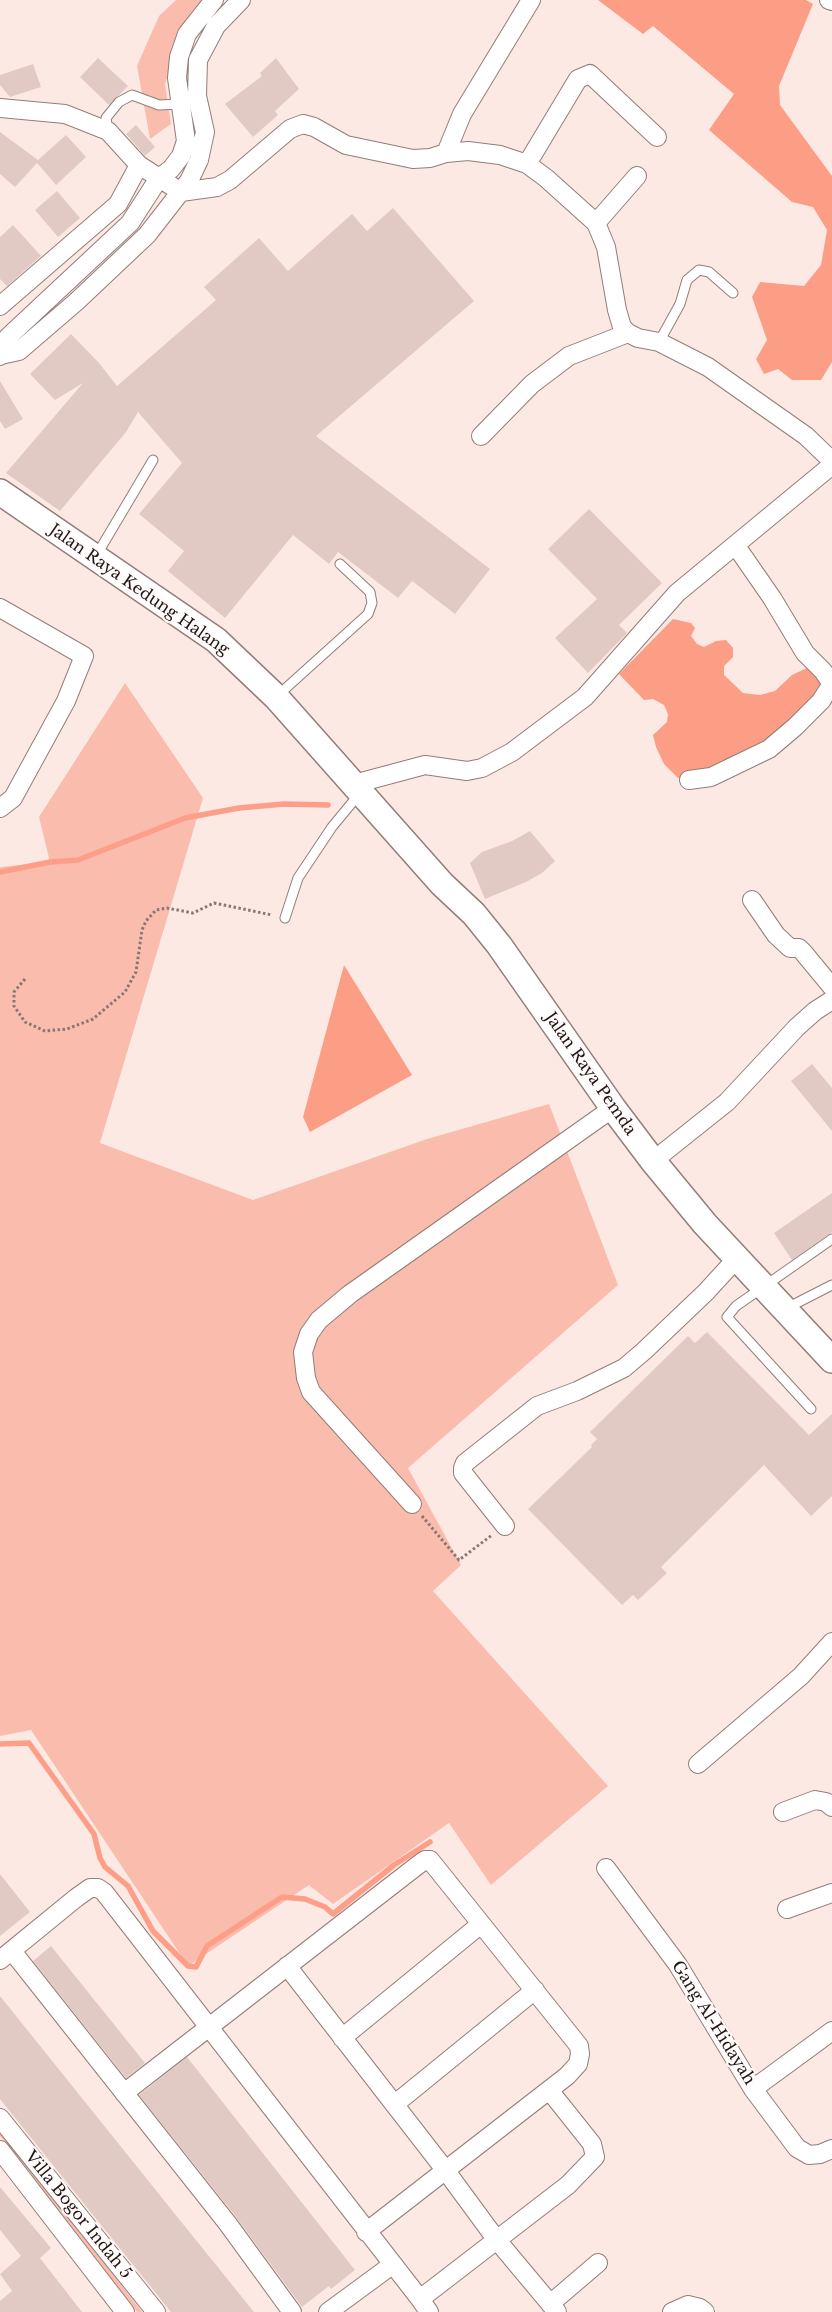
<!DOCTYPE html>
<style>
body{margin:0}
canvas{display:block;background:#fde9e4}
</style>
<canvas width="832" height="2312"></canvas>
<script>
const ctx = document.querySelector('canvas').getContext('2d');
ctx.lineJoin = 'round';
function fillPath(path, color) { ctx.fillStyle = color; ctx.fill(path, 'evenodd'); }
const toPath = rows => new Path2D(rows.map(r => 'M' + r).join(''));
function stroke(path, color, width, dash) { ctx.strokeStyle = color; ctx.lineWidth = width; ctx.lineCap = dash ? 'butt' : 'round'; ctx.setLineDash(dash || []); ctx.stroke(path); }
function write(font, color, halo, rows, align = 'center') {
  ctx.font = font + ' "Libre Baskerville",serif'; ctx.lineWidth = 4.5; ctx.setLineDash([]); ctx.textBaseline = 'middle'; ctx.strokeStyle = halo; ctx.fillStyle = color; for (const [text, x, y, turn = 0] of rows) {
    ctx.save(); ctx.translate(x, y); ctx.rotate((+turn || 0) * Math.PI / 180); ctx.textAlign = isNaN(turn) ? turn : align; if (halo) ctx.strokeText(text, 0, 0); ctx.fillText(text, 0, 0); ctx.restore();
  }
}
const green = toPath([
 [176,0,210,0,180,42,165,84,171,124,150,139,137,66,159,16],
 [125,683,203,798,100,1143,253,1200,427,1139,549,1104,618,1285,408,1468,461,1565,433,1591,608,1786,491,1885,449,1823,333,1904,309,1885,188,1966,31,1730,0,1736,0,867,50,862,39,817],
 [0,2129,102,2260,142,2312,137,2312,0,2136]
]);
const forest = toPath([
 [598,0,806,0,813,4,779,86,780,105,832,176,832,362,821,380,792,380,778,369,764,374,756,359,767,340,752,297,760,282,804,286,821,265,827,230,813,207,792,202,709,130,734,94,653,26,643,34],
 [673,619,691,623,695,628,691,636,697,644,704,647,716,641,726,640,733,648,733,657,724,666,724,675,743,693,760,695,775,691,792,675,807,668,819,670,829,679,806,715,714,775,678,778,664,764,656,747,653,735,667,722,668,714,664,705,653,699,644,700,619,674],
 [344,965,412,1075,310,1132,303,1117]
]);
const stream = toPath([
 [0,872,50,862,78,860,185,818,239,808,284,804,328,805],
 [0,1744,29,1743,94,1834,100,1858,105,1867,128,1886,153,1931,188,1966,196,1967,207,1946,282,1897,305,1899,325,1907,333,1914,394,1865,430,1842]
]);
const building = toPath([
 [98,58,128,86,109,105,80,77],
 [276,58,299,89,275,111,278,115,253,137,225,104,262,76,260,73],
 [33,64,41,87,10,97,0,85,0,75],
 [136,125,155,147,145,156,126,134],
 [0,132,38,160,66,135,86,157,56,185,37,163,15,187,0,174],
 [57,191,80,218,58,237,35,210],
 [393,208,474,301,316,436,490,569,455,614,412,581,398,598,338,552,329,564,293,535,225,618,168,571,184,551,139,514,182,463,138,412,126,432,60,511,6,473,83,383,55,400,30,374,71,334,99,363,117,386,216,300,204,287,259,238,288,271,352,214,367,231],
 [13,225,41,256,7,286,0,279,0,237],
 [0,381,23,419,5,429,0,421],
 [589,509,662,583,619,625,627,633,588,673,555,638,597,599,548,549],
 [530,831,555,861,542,873,526,882,485,899,470,863,482,852,512,841],
 [812,1064,832,1088,832,1131,791,1081],
 [832,1193,832,1232,792,1260,774,1233],
 [707,1332,809,1435,832,1414,832,1496,811,1516,764,1465,661,1567,667,1573,638,1600,633,1595,622,1605,528,1509,592,1447,591,1445,597,1439,590,1432,688,1336,695,1343],
 [0,1874,30,1912,0,1936],
 [51,1946,145,2063,126,2078,33,1961],
 [0,1996,183,2224,254,2312,171,2312,12,2114,0,2099],
 [187,2057,355,2270,331,2289,329,2286,302,2307,236,2217,139,2095],
 [0,2187,51,2248,40,2258,82,2312,0,2312,0,2301,12,2291,0,2274,21,2256,0,2230]
]);
const path = toPath([
 [25,979,14,992,14,1006,25,1022,45,1031,67,1029,93,1019,125,992,136,972,142,930,146,921,156,910,167,908,193,913,214,903,272,915],
 [422,1516,459,1560,492,1535]
]);
const lane = toPath([
 [108,131,106,118,119,102,132,95,159,105,181,104],
 [659,342,680,304,687,280,699,270,709,272,733,293],
 [96,556,153,460],
 [276,697,368,614,372,603,370,592,340,564],
 [285,918,298,878,332,827,360,793],
 [785,1309,832,1285],
 [811,1409,727,1317,736,1306,832,1239]
]);
const street = toPath([
 [829,0,832,1],
 [0,108,65,114,108,131,139,165,181,192,217,187,230,180,290,129,303,124,314,127,346,145,413,159,430,158,446,153,468,151,500,155,527,164,546,178,596,223,606,247,617,310,622,327,628,333,638,338,659,342,708,367,806,436,832,461],
 [446,153,462,114,531,0],
 [527,164,578,79,590,74,657,137],
 [596,223,637,176],
 [0,306,118,204,139,165],
 [1,355,19,351,76,302,147,235,189,181,199,160,205,132,197,96,198,60,216,26,241,0],
 [0,356,8,337,130,223,159,178,171,169,181,156,186,141,177,78,179,57,187,34,214,0],
 [481,436,532,384,569,356,628,333],
 [736,546,772,598,805,653,823,671,832,684],
 [0,608,84,656,66,701,13,798,0,808],
 [689,780,711,777,769,749,795,727,821,701,832,684],
 [354,784,425,765,467,771,482,768,512,752,585,697,677,593,832,465],
 [752,900,776,935,790,948,799,948,803,952,832,987],
 [653,1161,727,1102,797,1027,815,1011,832,1000],
 [412,1504,311,1392,306,1378,303,1352,309,1334,319,1320,350,1294,613,1108],
 [505,1526,463,1473,463,1468,465,1463,537,1406,577,1391,624,1368,644,1351,706,1292,738,1257],
 [698,1764,801,1676,832,1642],
 [783,1812,815,1800,826,1802,832,1807],
 [606,1868,678,1965,753,2089,797,2148,809,2155,820,2154,832,2149],
 [787,1909,832,1893],
 [12,1951,228,2224,292,2312],
 [0,1960,76,1898,90,1888,98,1888,104,1892,420,2299,568,2185,595,2157,592,2144,549,2090],
 [287,1966,446,2171,496,2239,557,2312],
 [342,2038,481,1924],
 [753,2089,832,2031],
 [124,2093,418,1865,425,1860,430,1860,579,2046,580,2054,578,2064,567,2076,366,2232],
 [395,2104,535,1990],
 [0,2118,156,2312],
 [0,2150,125,2312],
 [420,2299,429,2312],
 [550,2304,598,2263],
 [328,2312,392,2265],
 [672,2312,688,2305,700,2308,705,2312]
]);
const secondary = toPath([
 [0,492,216,640,276,697,442,884,474,914,499,945,613,1108,653,1161,705,1224,832,1360]
]);
const streetNames = [
 ["Jalan Raya Kedung Halang",139,590,35],
 ["Jalan Raya Pemda",590,1074,55],
 ["Gang Al-Hidayah",713,2023,58],
 ["Villa Bogor Indah 5",78,2215,51]
];
fillPath(green, '#fabcad');
fillPath(forest, '#fc9d86');
stroke(stream, '#fd9f88', 5.5);
fillPath(building, '#e2cac4');
stroke(lane, '#937d78', 11);
stroke(street, '#937d78', 20);
stroke(secondary, '#937d78', 28);
stroke(path, '#857874', 3, [2.5, 2.5]);
stroke(lane, '#fff', 9);
stroke(street, '#fff', 18);
stroke(secondary, '#fff', 25);
write('16px', '#1f1715', '#fffaf9', streetNames);
</script>
